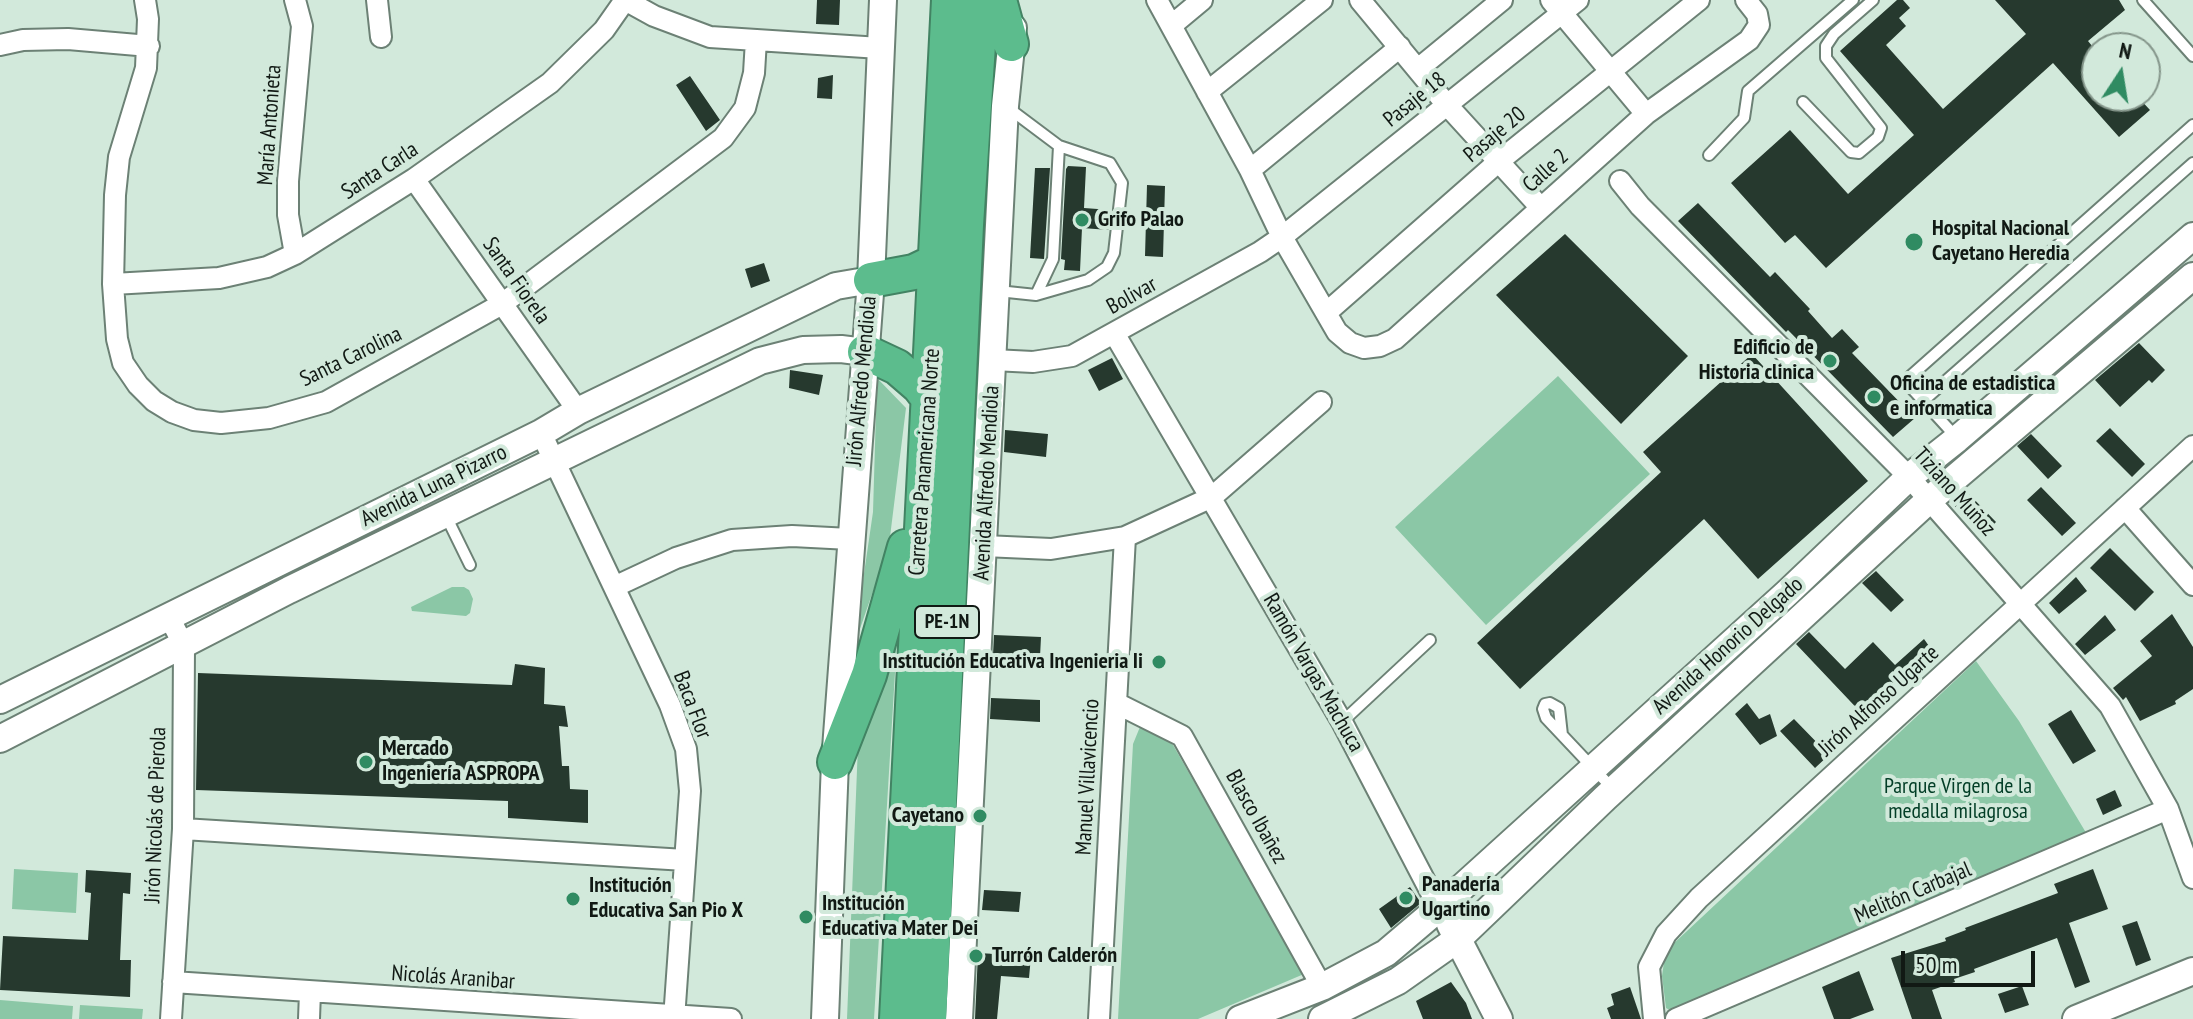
<!DOCTYPE html>
<meta charset="utf-8">
<style>
body{margin:0}
#map{position:relative;width:2193px;height:1019px;overflow:hidden;background:#d2e9db;font-family:"PT Sans Narrow",sans-serif}
canvas{display:block}
.north{position:absolute;left:2081px;top:32px;width:80px;height:80px;box-sizing:border-box;background:#d2e9db;border:2px solid #85968b;border-radius:50%;rotate:12deg;font-size:22px;font-weight:700;line-height:32px;text-align:center;color:#111914}
.north::after{content:'';display:block;margin:auto;width:28px;height:36px;background:#308b62;clip-path:polygon(50% 0,100% 100%,50% 72%,0 100%)}
.scale{position:absolute;left:1901px;top:951px;width:134px;height:36px;box-sizing:border-box;border:4px solid #111914;border-top:0;padding-left:10px;font-size:24px;line-height:28px;white-space:nowrap;color:#111914;-webkit-text-stroke:6px #d2e9db;paint-order:stroke}
</style>
<div id="map">
<canvas width="2193" height="1019"></canvas>
<div class="north">N</div>
<div class="scale">50 m</div>
</div>
<script>
const ctx = document.querySelector('canvas').getContext('2d');
ctx.lineJoin = 'round';
function fillPath(path, color) { ctx.fillStyle = color; ctx.fill(path, 'evenodd'); }
const toPath = rows => new Path2D(rows.map(r => 'M' + r).join(''));
function stroke(path, color, width, dash) { ctx.strokeStyle = color; ctx.lineWidth = width; ctx.lineCap = dash ? 'butt' : 'round'; ctx.setLineDash(dash || []); ctx.stroke(path); }
function write(font, color, halo, rows, align = 'center') {
  ctx.font = font + ' "PT Sans Narrow",sans-serif'; ctx.lineWidth = 8; ctx.setLineDash([]); ctx.textBaseline = 'middle'; ctx.strokeStyle = halo; ctx.fillStyle = color; for (const [text, x, y, turn = 0] of rows) {
    ctx.save(); ctx.translate(x, y); ctx.rotate((+turn || 0) * Math.PI / 180); ctx.textAlign = isNaN(turn) ? turn : align; if (halo) ctx.strokeText(text, 0, 0); ctx.fillText(text, 0, 0); ctx.restore();
  }
}
const green = toPath([
 [1558,376,1650,474,1486,625,1395,527],
 [877,378,906,408,889,545,853,649,873,512],
 [452,587,464,587,469,590,473,599,470,613,466,616,412,611,411,607],
 [899,607,874,1019,847,1019,858,745],
 [1976,661,2019,721,2091,841,1675,1013,1666,1008,1662,976,1664,962,1671,946],
 [1142,722,1173,745,1304,974,1198,1019,1118,1019,1133,744],
 [14,869,78,873,76,913,12,909],
 [0,1000,73,1006,72,1019,0,1019],
 [80,1005,143,1009,142,1019,79,1019]
]);
const building = toPath([
 [817,0,840,0,839,25,816,24],
 [1897,0,1903,0,1910,8,1899,18,1906,26,1886,45,1943,109,2026,34,1995,0,2119,0,2125,10,2088,41,2097,52,2097,96,2137,96,2150,110,2119,137,2053,63,1826,268,1795,235,1785,243,1731,183,1790,130,1848,194,1914,135,1840,51],
 [833,75,832,99,817,98,818,78],
 [690,76,720,120,706,131,676,85],
 [1068,166,1086,167,1084,208,1111,210,1109,230,1082,228,1080,271,1064,270,1065,260,1061,259,1066,169],
 [1035,168,1050,168,1044,259,1030,258],
 [1147,185,1165,186,1163,257,1145,256],
 [1698,203,1770,277,1775,272,1810,309,1808,311,1832,338,1842,329,1859,347,1852,353,1915,418,1893,437,1788,330,1786,332,1678,221],
 [1565,234,1688,356,1621,424,1496,295],
 [764,263,770,281,751,288,745,269],
 [2139,343,2165,370,2152,383,2149,380,2120,407,2095,380],
 [1752,354,1868,481,1758,579,1704,519,1520,689,1477,643,1661,472,1643,452],
 [1112,358,1123,379,1099,391,1088,370],
 [790,370,823,375,819,395,789,388],
 [2110,428,2145,464,2132,477,2096,441],
 [1005,430,1048,434,1046,457,1004,452],
 [2031,434,2062,466,2048,479,2017,446],
 [2041,487,2076,523,2062,536,2027,500],
 [1965,490,1996,522,1983,535,1951,502],
 [2110,548,2154,592,2135,611,2090,568],
 [1876,571,1904,600,1891,612,1862,583],
 [2076,577,2087,591,2059,614,2049,603],
 [2172,614,2193,647,2193,689,2175,701,2176,704,2140,721,2126,697,2123,700,2113,688,2152,656,2140,641],
 [2105,615,2116,630,2085,655,2075,644],
 [1809,632,1845,669,1873,642,1895,665,1924,639,1936,656,1904,675,1908,678,1867,719,1796,644],
 [994,635,1041,637,1040,657,993,655],
 [515,664,545,668,544,704,565,706,568,727,559,726,562,766,569,766,570,789,588,790,588,823,508,818,508,801,196,790,198,673,512,685],
 [991,698,1040,700,1040,722,990,719],
 [1747,703,1759,719,1770,714,1777,736,1760,745,1735,714],
 [2071,710,2096,751,2073,764,2048,724],
 [1794,719,1829,755,1815,768,1780,731],
 [2115,790,2122,806,2103,815,2096,799],
 [2093,869,2108,909,2069,923,2090,982,2075,988,2057,938,1974,969,1975,972,1954,979,1955,982,1932,990,1942,1019,1912,1019,1891,958,1946,941,1945,938,1966,930,1965,928,2058,893,2054,884],
 [86,870,131,873,130,894,123,893,120,960,131,960,130,997,0,990,3,936,88,940,91,893,85,892],
 [1410,887,1421,903,1391,928,1379,909],
 [984,890,1021,892,1019,912,982,910],
 [2137,921,2151,960,2136,966,2122,926],
 [978,953,1031,956,1029,978,1001,976,997,1019,975,1019],
 [1859,971,1874,1010,1850,1019,1834,1019,1822,987],
 [1451,982,1466,1003,1472,1019,1423,1019,1416,1001],
 [2022,986,2029,1005,2005,1013,1998,994],
 [1630,987,1641,1019,1611,1019,1607,1008,1614,1005,1611,994]
]);
const lane = toPath([
 [2143,0,2193,56],
 [1803,102,1851,152,1859,153,1878,137,1881,128,1826,58,1826,46,1834,34,1873,0],
 [1709,155,1744,118,1748,91,1853,0],
 [998,291,1036,295,1053,259,1059,146,1007,107],
 [1036,295,1088,280,1107,267,1114,253,1122,183,1110,163,1059,146],
 [1923,401,2193,163],
 [1957,438,1905,381,2193,125],
 [446,516,470,565],
 [1342,722,1430,640],
 [1562,735,1559,708,1550,703,1545,704,1543,709,1546,718,1612,788]
]);
const street = toPath([
 [145,0,148,19,146,68,119,157,115,195,113,284,117,339,123,363,138,385,154,401,172,412,194,420,221,423,269,418,326,402,502,304,723,138,745,108,754,73,756,40],
 [295,0,302,26,288,181,288,215,295,254],
 [377,0,381,37],
 [1157,0,1250,170,1282,237,1337,332,1350,343,1364,348,1380,346,1395,339,1646,114,1749,40,1759,25,1757,14,1746,0],
 [1360,0,1447,105,1541,208],
 [1551,0,1646,114],
 [1172,25,1202,0],
 [0,45,23,40,68,39,149,46],
 [1418,69,1502,0],
 [1207,92,1322,0],
 [1250,170,1400,47],
 [414,179,578,411],
 [1620,181,1640,206,1909,477,2110,706,2168,809,2193,878],
 [113,284,219,278,267,267,295,254,414,179,550,83,604,30,625,0,654,16,710,37,880,48],
 [1326,313,1498,162,1699,0],
 [1114,333,1342,722,1439,908],
 [993,360,1033,362,1072,356,1260,252,1282,237,1578,0],
 [541,433,670,705,686,749,690,791,674,1019],
 [2125,508,2193,585],
 [984,546,1051,549,1125,537,1212,497,1321,402],
 [614,587,676,558,732,540,792,536,850,539],
 [168,615,184,646,183,829,171,1019],
 [1116,703,1182,736,1322,987],
 [183,829,685,860],
 [173,982,731,1019],
 [309,1019,310,992],
 [1099,1019,1125,537],
 [1654,1019,1649,967,1666,934,1699,898,2193,446],
 [1676,1019,2168,809]
]);
const secondary = toPath([
 [0,700,541,433,578,411,836,286,871,280],
 [0,739,289,590,760,361,803,350,841,349,865,352],
 [1450,924,1499,1019],
 [825,1019,835,762,871,280,883,0],
 [959,1019,1005,106,1013,28],
 [1240,1019,1322,987,1386,953,1439,908,1787,593,1909,477,1957,439,2193,236],
 [1322,1019,1398,981,1459,938,1605,798,1929,500,2193,276],
 [2076,1019,2193,971]
]);
const highway = toPath([
 [999,0,1011,44],
 [871,280,914,272,937,261],
 [865,352,897,367,919,386,929,399],
 [835,762,869,675,905,547],
 [897,1019,949,0],
 [929,1019,966,225,981,0]
]);
const markers = [
 [1082,220,8,"#308b62"],
 [1914,242,10,"#308b62"],
 [1830,361,8,"#308b62"],
 [1874,397,8,"#308b62"],
 [1159,662,8,"#308b62"],
 [366,762,8,"#308b62"],
 [980,816,8,"#308b62"],
 [1406,898,8,"#308b62"],
 [573,899,8,"#308b62"],
 [806,917,8,"#308b62"],
 [976,956,8,"#308b62"]
];
const shields = [
 [947,622,64]
];
const shieldNames = [
 ["PE-1N",947,622]
];
const streetNames = [
 ["Pasaje 18",1415,100,-39],
 ["María Antonieta",270,125,-86],
 ["Pasaje 20",1495,135,-40],
 ["Santa Carla",380,171,-33],
 ["Calle 2",1546,171,-42],
 ["Santa Fiorela",516,281,55],
 ["Bolivar",1132,296,-29],
 ["Santa Carolina",351,357,-26],
 ["Jirón Alfredo Mendiola",862,381,-85],
 ["Carretera Panamericana Norte",925,462,-86],
 ["Avenida Alfredo Mendiola",987,483,-87],
 ["Avenida Luna Pizarro",434,486,-26],
 ["Tiziano Muñoz",1954,492,48],
 ["Avenida Honorio Delgado",1728,646,-42],
 ["Ramón Vargas Machuca",1313,673,60],
 ["Jirón Alfonso Ugarte",1879,701,-42],
 ["Baca Flor",692,705,69],
 ["Manuel Villavicencio",1088,777,-87],
 ["Jirón Nicolás de Pierola",156,815,-88],
 ["Blasco Ibañez",1256,817,61],
 ["Melitón Carbajal",1913,893,-23],
 ["Nicolás Aranibar",453,978,4]
];
const poiNames = [
 ["Grifo Palao",1098,220],
 ["Hospital Nacional",1932,229],
 ["Cayetano Heredia",1932,254],
 ["Edificio de",1814,348,"right"],
 ["Historia clinica",1814,373,"right"],
 ["Oficina de estadistica",1890,384],
 ["e informatica",1890,409],
 ["Institución Educativa Ingenieria Ii",1143,662,"right"],
 ["Mercado",382,749],
 ["Ingeniería ASPROPA",382,774],
 ["Cayetano",964,816,"right"],
 ["Panadería",1422,885],
 ["Ugartino",1422,910],
 ["Institución",589,886],
 ["Educativa San Pio X",589,911],
 ["Institución",822,904],
 ["Educativa Mater Dei",822,929],
 ["Turrón Calderón",992,956]
];
const parkNames = [
 ["Parque Virgen de la",1958,787],
 ["medalla milagrosa",1958,812]
];
fillPath(green, '#8bc7a6');
fillPath(building, '#26392e');
stroke(lane, '#6c8175', 14);
stroke(street, '#6c8175', 24);
stroke(secondary, '#6c8175', 30);
stroke(highway, '#428363', 38);
stroke(lane, '#fff', 10);
stroke(street, '#fff', 20);
stroke(secondary, '#fff', 26);
stroke(highway, '#5cbc8d', 34);
for (const [x, y, r, color] of markers) { const dot = new Path2D(); dot.arc(x, y, r, 0, 2 * Math.PI); ctx.fillStyle = color; ctx.fill(dot); stroke(dot, '#d2e9db', 3); }
for (const [x, y, w] of shields) { const box = new Path2D(); box.roundRect(x - w / 2, y - 16, w, 32, 6); ctx.fillStyle = '#d2e9db'; ctx.fill(box); stroke(box, '#111914', 2); }
write('bold 20px', '#111914', null, shieldNames);
write('22px', '#111914', '#d2e9db', streetNames);
write('bold 22px', '#111914', '#d2e9db', poiNames, 'left');
write('22px', '#023e26', '#d2e9db', parkNames);
</script>
